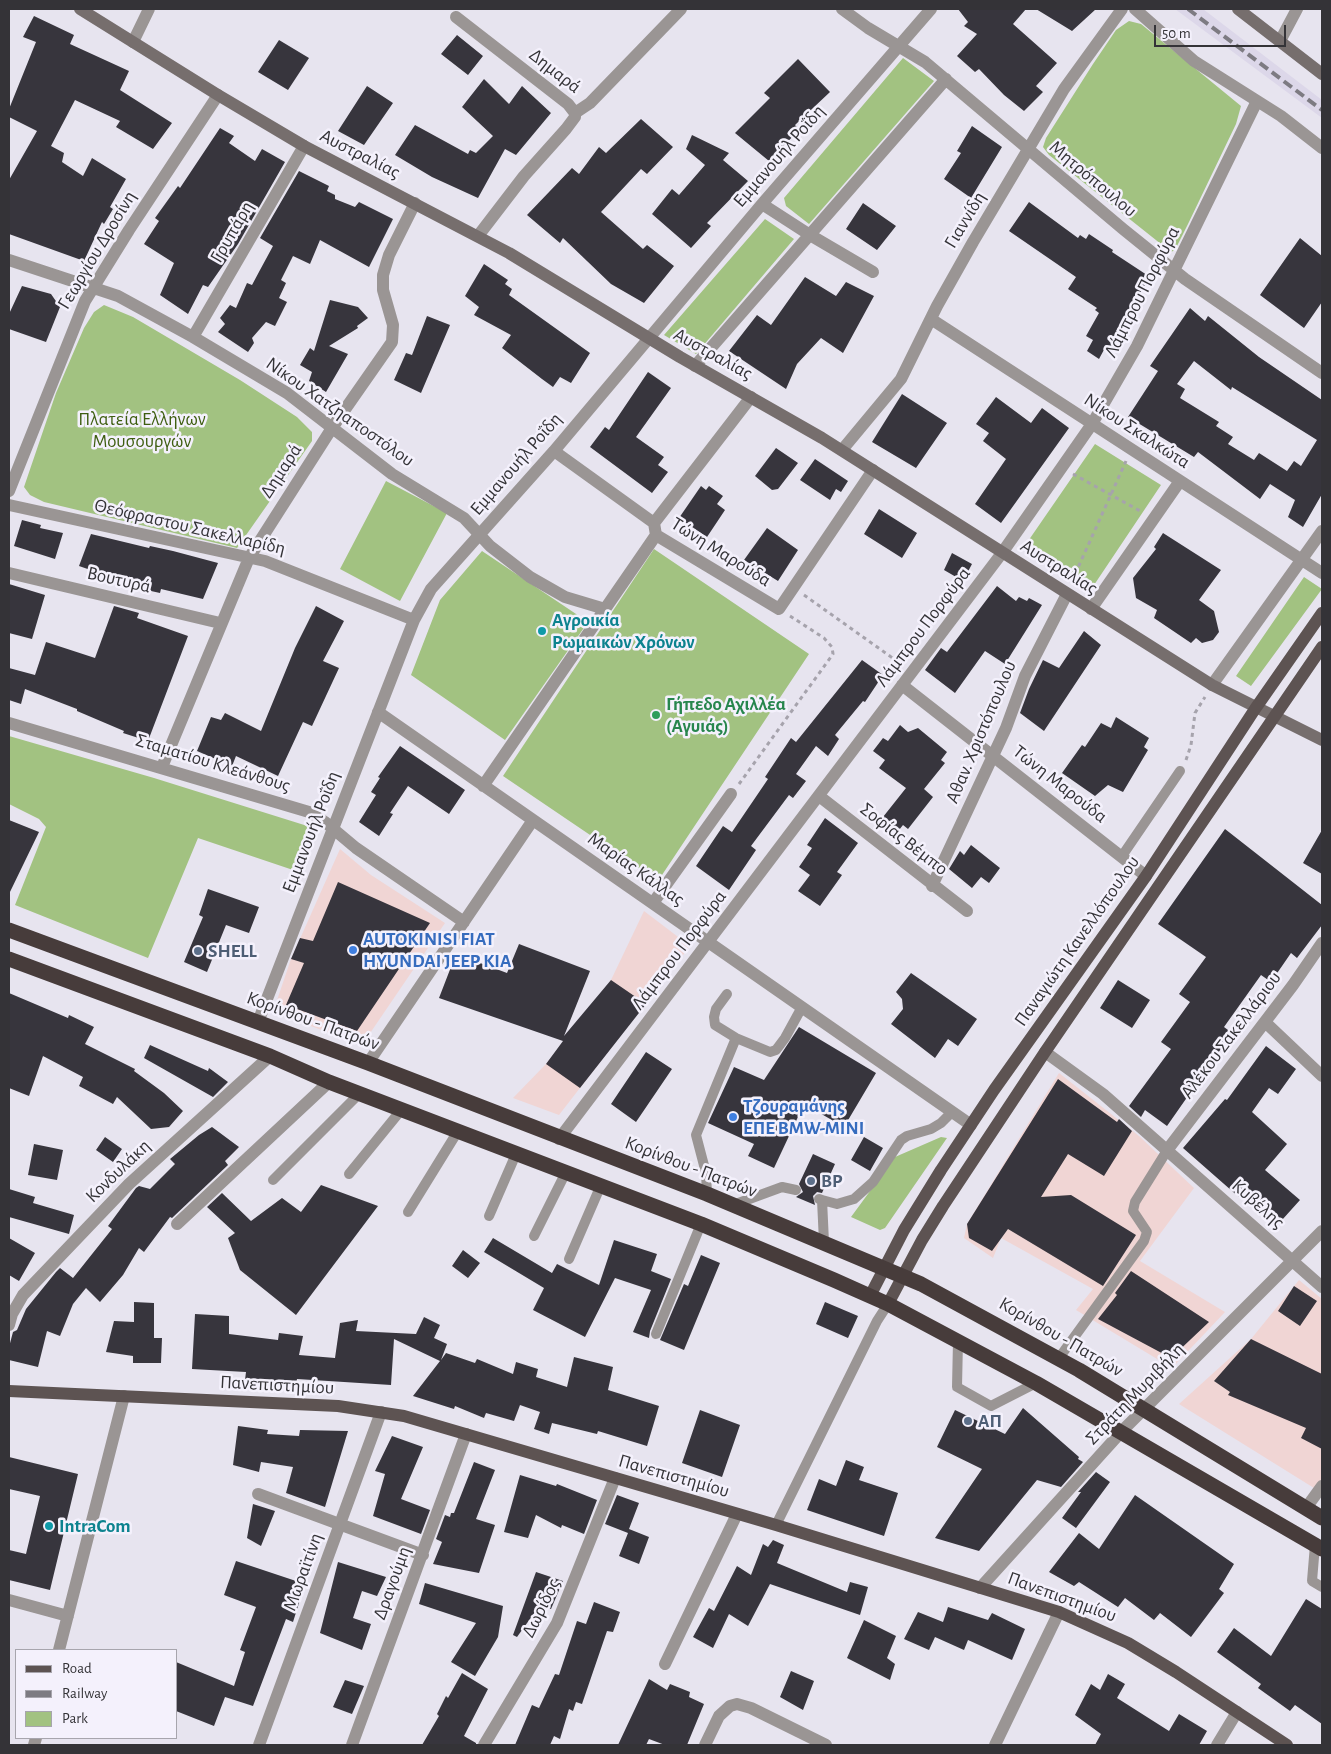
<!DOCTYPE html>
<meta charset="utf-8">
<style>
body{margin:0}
#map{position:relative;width:1331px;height:1754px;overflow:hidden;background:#e7e4ef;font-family:"Alegreya Sans",sans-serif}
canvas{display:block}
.frame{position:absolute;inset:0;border:10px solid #343337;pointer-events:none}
.legend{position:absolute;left:15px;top:1649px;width:162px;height:90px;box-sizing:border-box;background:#f4f1fc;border:1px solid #a7a5ad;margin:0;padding:6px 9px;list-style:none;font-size:15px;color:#343337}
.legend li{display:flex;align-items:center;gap:10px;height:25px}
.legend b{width:25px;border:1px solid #a7a5ad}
.scale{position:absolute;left:1154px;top:25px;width:132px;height:22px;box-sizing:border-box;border:2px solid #343337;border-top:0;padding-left:6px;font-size:15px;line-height:18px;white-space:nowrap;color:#343337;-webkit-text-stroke:4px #f4f1fc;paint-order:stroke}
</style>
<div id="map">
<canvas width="1331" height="1754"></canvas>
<div class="frame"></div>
<ul class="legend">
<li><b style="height:6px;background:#5d5352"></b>Road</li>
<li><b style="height:6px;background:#7d7b82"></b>Railway</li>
<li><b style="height:14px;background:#a2c281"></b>Park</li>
</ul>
<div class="scale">50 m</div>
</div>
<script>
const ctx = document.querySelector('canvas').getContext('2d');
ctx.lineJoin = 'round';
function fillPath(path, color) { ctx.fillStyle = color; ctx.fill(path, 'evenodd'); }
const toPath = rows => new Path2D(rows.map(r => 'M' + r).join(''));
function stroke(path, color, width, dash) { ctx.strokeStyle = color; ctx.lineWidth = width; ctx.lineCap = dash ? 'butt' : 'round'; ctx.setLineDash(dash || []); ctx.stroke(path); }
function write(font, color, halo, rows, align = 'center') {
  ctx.font = font + ' "Alegreya Sans",sans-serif'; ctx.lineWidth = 5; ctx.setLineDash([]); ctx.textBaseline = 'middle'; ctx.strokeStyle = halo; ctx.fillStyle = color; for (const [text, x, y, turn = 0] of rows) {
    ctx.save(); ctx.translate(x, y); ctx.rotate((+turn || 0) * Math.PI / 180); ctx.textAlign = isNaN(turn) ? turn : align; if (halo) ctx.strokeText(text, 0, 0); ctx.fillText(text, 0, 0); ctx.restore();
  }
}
const commercial = toPath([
 [340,849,371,875,445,923,362,1045,273,1012,291,959],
 [644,911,690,946,559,1115,513,1098,546,1064,611,980],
 [1059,1073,1139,1136,1194,1188,1140,1261,1225,1312,1172,1368,1076,1310,1093,1289,1001,1238,993,1258,964,1238,967,1224],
 [1299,1280,1322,1299,1322,1493,1179,1404,1251,1339]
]);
const built = toPath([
 [1175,9,1203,9,1322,100,1322,118]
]);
const green = toPath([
 [1129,21,1141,24,1241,106,1236,124,1188,224,1175,250,1171,252,1049,155,1043,147,1046,138,1093,64,1116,30],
 [903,58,934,81,809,224,786,206,784,198],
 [765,219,794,239,696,354,664,335],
 [104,305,133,317,240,380,297,417,312,432,312,441,237,548,44,502,30,495,24,487,56,393,84,328,94,312],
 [1095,444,1161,485,1092,588,1024,547],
 [386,481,447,513,400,601,340,569],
 [654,549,809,654,658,881,503,776],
 [482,551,588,622,505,740,411,675,440,600],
 [1304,577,1322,589,1251,686,1236,676],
 [9,736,154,778,317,829,299,872,198,838,148,958,15,905,46,827,39,819,9,804],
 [941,1137,947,1138,885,1228,880,1230,851,1217,895,1157]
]);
const building = toPath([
 [958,9,1026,9,1013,24,1057,63,1036,86,1043,92,1024,111,1004,95,979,69,975,72,957,56,977,34,964,26,968,22],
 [1036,9,1096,9,1072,31],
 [34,16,74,35,70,44,129,71,120,90,172,123,153,149,116,127,120,121,75,100,51,146,64,153,62,162,83,176,92,158,126,179,110,207,113,209,104,224,102,222,84,261,9,234,9,180,37,131,9,117,9,109,36,42,23,37],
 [457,35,483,56,468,75,441,54],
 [279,40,309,58,288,90,258,72],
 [798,59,830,92,795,125,799,130,769,161,735,133,770,98,764,93],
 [484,79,509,104,522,86,551,113,516,155,505,149,478,198,432,177,395,155,415,125,468,154,470,150,476,153,493,136,462,107],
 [367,86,393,103,364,145,338,131],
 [641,119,673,147,647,174,641,169,601,212,643,249,647,245,674,266,644,303,611,284,563,238,560,243,527,215,572,168,579,174,599,147,606,153],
 [972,126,1002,147,971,198,944,179,961,153,957,151],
 [220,128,234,136,229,143,255,161,262,149,285,162,238,244,208,287,203,285,188,314,160,295,174,263,144,244,159,221,155,218,178,186,180,188],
 [692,135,729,153,723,160,748,181,707,223,711,226,691,248,652,214,672,189,679,195,705,165,686,149],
 [299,171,329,186,327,191,335,195,335,199,355,207,359,202,393,219,369,267,320,240,310,264,293,256,281,280,286,283,279,298,287,302,275,326,266,322,252,338,254,343,248,352,218,332,225,324,220,318,230,305,236,308,247,283,252,285,260,270,273,246,260,238],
 [1029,202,1078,238,1080,235,1086,239,1089,234,1113,250,1112,252,1150,277,1116,331,1122,334,1113,350,1106,346,1099,359,1087,351,1093,340,1086,336,1099,313,1095,310,1097,308,1068,289,1076,277,1009,231],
 [863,203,896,226,877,250,846,229],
 [1300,238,1322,256,1322,302,1304,328,1260,295],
 [484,264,508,280,505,284,512,289,509,295,590,353,571,383,560,377,553,387,542,379,502,348,511,335,474,315,479,307,465,296],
 [805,277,836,296,846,282,874,296,843,353,821,338,797,364,786,389,729,351,757,315,771,325],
 [22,286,51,294,60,307,46,342,9,329,9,314],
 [330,300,358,307,368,318,357,326,358,328,329,346,348,354,326,392,309,381,312,372,300,365,310,348,314,351],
 [1190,308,1205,321,1208,316,1259,357,1322,400,1322,494,1303,527,1288,517,1295,500,1270,484,1260,499,1198,452,1194,457,1128,417,1158,371,1150,366],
 [1194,361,1231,390,1232,387,1317,440,1301,466,1294,461,1287,471,1259,453,1254,460,1228,444,1233,437,1216,426,1219,422,1180,398,1185,389,1177,384],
 [427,316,450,325,421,393,394,380,406,353,412,355],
 [648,372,671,388,636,437,664,457,658,465,668,472,652,493,590,447,605,427,609,430],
 [902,394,947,423,916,468,872,442],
 [996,397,1031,423,1042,408,1069,428,1001,523,975,504,1006,459,983,441,989,433,976,424],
 [776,448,798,463,778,489,772,490,755,476],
 [815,459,848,481,841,492,836,489,830,500,800,480],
 [701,486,706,490,709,486,723,496,717,504,725,510,707,537,679,518],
 [879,509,917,533,902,558,864,534],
 [22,520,41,525,40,528,63,533,55,559,14,546],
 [767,528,798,550,778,581,744,560],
 [1163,533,1221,570,1199,600,1214,611,1219,632,1213,640,1202,643,1196,638,1191,643,1154,618,1157,610,1136,598,1133,578,1156,549,1154,547],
 [91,534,149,548,150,546,173,551,218,563,203,599,161,589,160,593,151,591,79,566],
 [952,553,972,564,963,581,944,570],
 [9,584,45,595,32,639,9,633],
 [997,586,1016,601,1019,597,1027,601,1029,598,1042,605,1005,664,985,651,955,693,925,670,941,648,947,652],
 [114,606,139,613,137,618,188,636,148,741,123,733,124,731,77,711,77,709,25,689,21,704,9,700,9,668,35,675,46,642,95,658],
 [316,606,344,621,323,661,339,668,312,726,303,722,278,776,236,756,232,766,197,751,211,717,221,720,225,713,261,731,295,648],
 [1084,631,1101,645,1044,731,1020,713,1029,689,1043,660,1059,668],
 [862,660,883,675,865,702,863,701,835,735,839,739,828,756,816,746,796,774,806,781,793,798,789,795,751,846,756,850,729,890,696,866,723,826,732,832,768,779,765,777,791,738,796,742],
 [1116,717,1149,738,1144,747,1148,750,1123,792,1108,785,1095,796,1062,773,1082,745,1085,747,1101,723,1111,728],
 [900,725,908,732,918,728,947,752,941,760,945,763,924,789,933,797,908,829,903,825,899,830,883,817,906,788,879,768,885,760,873,751,883,738,888,741],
 [400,746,465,790,449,814,408,786,390,813,393,814,379,836,359,822,376,795,371,792,380,778,378,777],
 [825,818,858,843,837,872,842,875,820,906,798,891,810,875,799,867,812,848,807,845],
 [9,820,39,832,9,894],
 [1225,829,1322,905,1322,925,1297,958,1291,953,1271,982,1261,975,1224,1027,1232,1033,1167,1126,1145,1110,1141,1117,1129,1106,1171,1049,1161,1042,1190,1002,1179,994,1206,957,1158,924],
 [1322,830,1322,874,1303,863],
 [971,845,1000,868,989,883,981,877,972,888,949,869,960,851,964,855],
 [338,882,430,923,357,1031,286,1005,304,963,291,959,300,938,313,941],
 [208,889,259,907,249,933,226,925,207,972,184,962,203,917,199,915],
 [519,944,590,971,564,1036,611,980,646,1004,580,1088,546,1064,563,1041,439,998,456,954,507,973],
 [911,973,977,1019,958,1046,948,1039,935,1058,891,1024,903,1009,902,999,896,992],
 [1118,980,1150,1000,1132,1028,1100,1008],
 [9,993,68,1018,69,1015,94,1027,85,1044,135,1069,134,1071,164,1093,183,1111,169,1127,151,1129,117,1097,113,1104,79,1086,83,1077,43,1056,29,1096,9,1088],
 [799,1027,876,1073,844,1127,804,1104,774,1168,748,1156,754,1144,708,1123,734,1067,764,1080],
 [150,1045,208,1071,209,1068,228,1082,213,1097,144,1058],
 [1266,1046,1296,1069,1278,1094,1269,1088,1252,1112,1287,1144,1265,1170,1300,1200,1282,1220,1247,1190,1240,1198,1183,1148,1225,1099,1227,1100],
 [646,1052,672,1069,636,1122,611,1104],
 [1058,1079,1117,1122,1119,1119,1132,1131,1104,1176,1068,1154,1041,1197,1071,1195,1136,1235,1103,1286,1008,1229,992,1251,969,1238,967,1224],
 [212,1127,239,1147,225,1161,228,1165,172,1218,170,1217,144,1252,139,1248,123,1275,100,1302,86,1288,73,1304,60,1336,47,1331,38,1367,9,1360,9,1347,13,1332,17,1330,26,1309,56,1272,60,1268,73,1278,112,1229,108,1226,136,1188,139,1186,150,1189,175,1164,170,1159,199,1135],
 [105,1137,122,1149,113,1162,96,1150],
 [864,1137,883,1148,870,1171,851,1160],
 [34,1144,63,1150,57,1180,28,1175],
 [813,1154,835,1164,822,1193,817,1192,813,1196,815,1205,796,1197,803,1192,799,1184],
 [321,1185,378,1206,296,1315,240,1270,228,1238,235,1233,207,1207,222,1193,251,1221,282,1198,301,1212],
 [9,1189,35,1197,33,1203,74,1215,69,1234,9,1217],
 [9,1238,35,1253,19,1281,9,1275],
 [493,1238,552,1273,557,1264,599,1285,614,1240,657,1254,651,1271,671,1279,650,1331,649,1338,633,1332,651,1290,615,1278,585,1337,533,1310,544,1288,484,1252],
 [463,1250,480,1263,468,1278,452,1266],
 [701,1255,720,1263,684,1350,660,1340,684,1284,688,1286],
 [1131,1271,1209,1322,1171,1358,1098,1319,1117,1295,1115,1293],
 [1294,1286,1317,1301,1300,1326,1278,1311],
 [134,1302,154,1303,154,1338,162,1338,161,1363,133,1363,133,1356,106,1352,114,1321,134,1322],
 [825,1302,858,1316,848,1338,816,1324],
 [195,1314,229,1316,229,1334,278,1340,279,1333,303,1336,299,1355,335,1358,340,1323,358,1320,356,1331,416,1334,424,1317,440,1325,434,1338,447,1344,441,1360,446,1353,475,1363,477,1359,513,1374,516,1362,538,1369,536,1377,567,1387,574,1357,613,1367,608,1390,659,1406,647,1446,598,1431,597,1434,552,1423,549,1434,534,1429,540,1412,520,1405,514,1421,486,1413,484,1418,455,1406,454,1409,413,1396,440,1361,394,1339,391,1385,297,1379,296,1386,245,1380,246,1372,192,1369],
 [1251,1339,1322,1374,1322,1449,1301,1438,1306,1428,1228,1395,1230,1392,1214,1381],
 [1023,1408,1079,1457,1078,1459,1083,1462,1061,1487,1037,1480,979,1551,935,1538,982,1469,937,1447,955,1410,1005,1434],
 [700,1410,740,1425,722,1477,682,1463],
 [238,1426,268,1430,267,1434,299,1436,300,1430,348,1431,325,1507,286,1493,293,1467,261,1462,259,1472,233,1465],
 [392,1436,423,1447,401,1499,430,1510,421,1534,373,1516,385,1474,375,1471],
 [9,1457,78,1474,50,1590,9,1580,9,1550,26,1554,40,1496,9,1489],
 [846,1460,864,1467,859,1480,898,1493,884,1536,807,1510,819,1479,836,1486],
 [474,1462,495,1470,476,1519,495,1525,479,1573,433,1564,442,1542,436,1539,445,1515,450,1517,451,1513,454,1513],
 [1096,1472,1110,1482,1076,1528,1062,1518,1081,1492,1078,1492],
 [520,1475,556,1486,557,1484,597,1500,584,1534,562,1525,561,1528,536,1515,528,1538,504,1532],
 [617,1495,639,1503,629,1529,649,1537,639,1564,619,1556,628,1533,605,1524],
 [1135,1495,1234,1564,1219,1589,1224,1593,1191,1637,1160,1613,1154,1620,1125,1598,1118,1607,1079,1582,1074,1586,1049,1572,1079,1533,1099,1549],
 [253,1504,275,1511,261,1546,247,1538],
 [773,1540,784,1545,777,1563,847,1592,850,1582,868,1587,860,1615,770,1584,748,1626,729,1614,713,1648,693,1637,709,1608,714,1611,737,1566,751,1575,763,1544,768,1547],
 [236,1561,305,1584,293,1622,286,1619,253,1706,225,1697,214,1726,176,1711,176,1662,234,1686,245,1652,240,1650,256,1607,224,1595],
 [338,1562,386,1577,377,1596,362,1591,353,1618,371,1624,362,1650,320,1633],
 [536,1572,563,1581,551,1609,540,1605,517,1637,513,1635],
 [425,1583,503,1606,498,1637,475,1676,451,1662,476,1623,419,1604],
 [1306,1599,1322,1609,1322,1724,1295,1705,1290,1711,1258,1688,1261,1684,1217,1652,1234,1628,1271,1656],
 [594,1602,620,1612,613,1632,607,1631,582,1704,576,1702,573,1711,569,1709,560,1739,554,1736,550,1745,515,1745,532,1705,539,1708,555,1674,559,1675,577,1621,586,1624],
 [948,1607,988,1620,992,1613,1025,1629,1012,1660,968,1640,964,1650,935,1637,929,1650,904,1639,918,1612,943,1622],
 [864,1620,896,1636,887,1658,895,1664,890,1680,847,1658],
 [791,1671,814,1681,803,1710,780,1697],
 [462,1673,488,1689,464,1736,476,1743,476,1745,422,1745,439,1716,437,1714,446,1696,448,1698],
 [1108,1674,1125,1684,1117,1698,1169,1731,1179,1714,1207,1731,1199,1745,1095,1745,1101,1734,1075,1715,1091,1684,1100,1690],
 [649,1679,667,1690,670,1684,690,1692,689,1697,704,1704,687,1745,665,1745,649,1739,646,1745,618,1745],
 [345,1680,364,1686,352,1714,333,1707]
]);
const path = toPath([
 [1073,474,1142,512],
 [1072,581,1126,461],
 [804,595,901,664],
 [1186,760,1191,745,1195,713,1205,697],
 [739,784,833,654,832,647,824,638,790,616]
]);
const lane = toPath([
 [1122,856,1180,771],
 [727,994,716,1009,714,1017,715,1025,736,1038,770,1052,776,1050,785,1038,802,1007],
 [349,1174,402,1109],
 [273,1180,360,1093],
 [707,1194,706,1173,696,1135,736,1038],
 [819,1199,822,1200,824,1242],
 [822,1200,837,1204,854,1199,873,1182,901,1140,907,1136,931,1129,941,1123,951,1113],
 [733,1205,782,1187,796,1190],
 [408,1212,458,1131],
 [489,1216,516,1154],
 [534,1236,566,1172],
 [569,1259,601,1185],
 [656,1334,701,1224],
 [958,1341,957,1387,991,1406,1036,1383],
 [1059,1358,1144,1241,1147,1232,1133,1211,1135,1202,1168,1149],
 [776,1525,877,1321,888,1304],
 [1315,1545,1312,1581,1322,1587]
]);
const street = toPath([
 [842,9,868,28,925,62,1123,229,1185,279,1322,373],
 [1135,9,1194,61,1281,116,1322,148],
 [456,17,568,104,575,113,575,117,566,129,524,176,478,236],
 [1280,41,1297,9],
 [133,42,149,9],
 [575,113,590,103,681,9],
 [762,204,810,235,873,272],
 [9,260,118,296,193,337,287,393,392,474,464,518,490,546,530,577,565,597,605,609],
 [931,319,1322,573],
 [193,337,304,146],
 [695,366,946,79],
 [842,450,901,379,937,306,973,242,1064,89,1122,9],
 [554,451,654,523,656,535,779,609,873,470],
 [9,491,85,301,129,230,218,95],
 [9,505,265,561,414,620],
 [654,523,751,397],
 [9,573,220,623],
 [1091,609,1180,481],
 [902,685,1146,876],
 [1212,685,1322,531],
 [378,712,971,1125],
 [9,723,309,812,325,822,356,848,464,922],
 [162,767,249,558,332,428,392,342,393,325,383,290,383,275,389,255,415,203],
 [483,786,656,535],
 [819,796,967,911],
 [932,886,1006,728,1025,676,1067,594],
 [653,903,731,794],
 [258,1022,414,620,431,589,554,451,762,204,931,9],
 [1265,1022,1322,1076],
 [1045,1052,1103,1094,1322,1287],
 [368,1063,533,820],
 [559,1139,1002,553,1092,424,1137,346,1257,101],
 [1168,1149,1293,985,1322,943],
 [177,1224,329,1082],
 [9,1325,12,1314,23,1295,129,1184,270,1056],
 [258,1494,423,1555],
 [1306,1508,1322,1486],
 [980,1588,1122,1431,1322,1231],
 [9,1600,68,1616],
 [59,1650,124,1396],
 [665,1664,737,1514],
 [34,1745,36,1738],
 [259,1745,381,1412],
 [352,1745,466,1434],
 [484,1745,557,1623,615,1478],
 [705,1745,719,1716,730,1706,737,1704,751,1708,826,1745],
 [995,1745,1059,1612],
 [1217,1745,1237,1712]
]);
const secondary = toPath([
 [80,9,218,95,304,146,509,253,680,357,822,438,1212,685,1322,740],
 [1238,9,1322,74]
]);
const primary = toPath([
 [870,1296,904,1230,941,1170,994,1090,1146,876,1255,709,1322,613],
 [888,1304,922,1240,943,1206,1045,1052,1322,647],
 [9,1391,338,1406,404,1416,776,1525,1059,1612,1128,1643,1176,1672,1287,1745]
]);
const highway = toPath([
 [9,930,368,1063,707,1194,921,1284,1079,1370,1322,1518],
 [9,959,270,1056,329,1082,701,1224,834,1280,888,1304,1036,1383,1322,1549]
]);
const rail = toPath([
 [1188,9,1322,110]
]);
const markers = [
 [542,631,5,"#0f9aa8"],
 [656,715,5,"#2e9e5b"],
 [353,950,5,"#3f7fe0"],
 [198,951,5,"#5c6f8a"],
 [733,1117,5,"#3f7fe0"],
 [811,1181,5,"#5c6f8a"],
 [968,1421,5,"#5c6f8a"],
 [49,1526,5,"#0f9aa8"]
];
const streetNames = [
 ["Δημαρά",555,71,38],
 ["Αυστραλίας",360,154,27],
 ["Εμμανουήλ Ροΐδη",779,156,-49],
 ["Μητρόπουλου",1093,179,40],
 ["Γιαννίδη",965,220,-59],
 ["Γρυπάρη",232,232,-60],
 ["Γεωργίου Δροσίνη",97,250,-59],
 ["Λάμπρου Πορφύρα",1142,292,-63],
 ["Αυστραλίας",713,354,29],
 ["Νίκου Χατζηαποστόλου",340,412,35],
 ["Νίκου Σκαλκώτα",1137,431,33],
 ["Εμμανουήλ Ροΐδη",516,464,-49],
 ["Δημαρά",281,471,-57],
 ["Θεόφραστου Σακελλαρίδη",190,527,13],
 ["Τώνη Μαρούδα",721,552,32],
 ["Αυστραλίας",1059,567,32],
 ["Βουτυρά",119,580,13],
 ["Λάμπρου Πορφύρα",923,627,-53],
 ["Αθαν. Χριστόπουλου",981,732,-67],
 ["Σταματίου Κλεάνθους",213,763,17],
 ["Τώνη Μαρούδα",1060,784,38],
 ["Εμμανουήλ Ροΐδη",311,832,-69],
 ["Σοφίας Βέμπο",904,839,38],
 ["Μαρίας Κάλλας",636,869,35],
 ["Παναγιώτη Κανελλόπουλου",1077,941,-55],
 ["Λάμπρου Πορφύρα",679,950,-53],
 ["Κορίνθου - Πατρών",313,1021,20],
 ["Αλέκου Σακελλάριου",1231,1035,-53],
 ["Κορίνθου - Πατρών",691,1167,21],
 ["Κονδυλάκη",118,1171,-44],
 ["Κυβέλης",1258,1204,42],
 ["Κορίνθου - Πατρών",1061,1337,30],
 ["Πανεπιστημίου",277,1385,3],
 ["Στράτη Μυριβήλη",1135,1394,-46],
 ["Πανεπιστημίου",674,1476,16],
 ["Μωραϊτίνη",303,1572,-70],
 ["Δραγούμη",392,1583,-70],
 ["Πανεπιστημίου",1062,1597,20],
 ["Δωρίδος",541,1608,-64]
];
const parkNames = [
 ["Πλατεία Ελλήνων",142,419],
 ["Μουσουργών",142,441]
];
const cultureNames = [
 ["Αγροικία",552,620],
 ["Ρωμαικών Χρόνων",552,642],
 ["IntraCom",59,1526]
];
const leisureNames = [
 ["Γήπεδο Αχιλλέα",666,704],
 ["(Αγυιάς)",666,726]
];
const shopNames = [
 ["AUTOKINISI FIAT",363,939],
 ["HYUNDAI JEEP KIA",363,961],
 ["Τζουραμάνης",743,1106],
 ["ΕΠΕ BMW-MINI",743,1128]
];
const serviceNames = [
 ["SHELL",208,951],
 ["BP",821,1181],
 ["ΑΠ",978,1421]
];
fillPath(commercial, '#f0d5d4');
fillPath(built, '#dcd7e9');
fillPath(green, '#a2c281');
fillPath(building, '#37353d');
stroke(path, '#a6a3ac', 3, [4, 4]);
stroke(lane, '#9a9594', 10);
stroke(street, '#9a9594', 12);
stroke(secondary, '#766e6d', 12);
stroke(primary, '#5d5352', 12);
stroke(highway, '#473c3b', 15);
stroke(rail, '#7d7b82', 4, [10, 5]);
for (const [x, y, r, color] of markers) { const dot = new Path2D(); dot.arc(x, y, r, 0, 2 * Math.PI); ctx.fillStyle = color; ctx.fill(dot); stroke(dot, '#f4f1fc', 2); }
write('19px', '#343337', '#f4f1fc', streetNames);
write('19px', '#3e5e10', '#f4f1fc', parkNames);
write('bold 19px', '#0d838f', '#f4f1fc', cultureNames, 'left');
write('bold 19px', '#27864d', '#f4f1fc', leisureNames, 'left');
write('bold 19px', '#366cbe', '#f4f1fc', shopNames, 'left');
write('bold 19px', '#4e5e75', '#f4f1fc', serviceNames, 'left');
</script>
